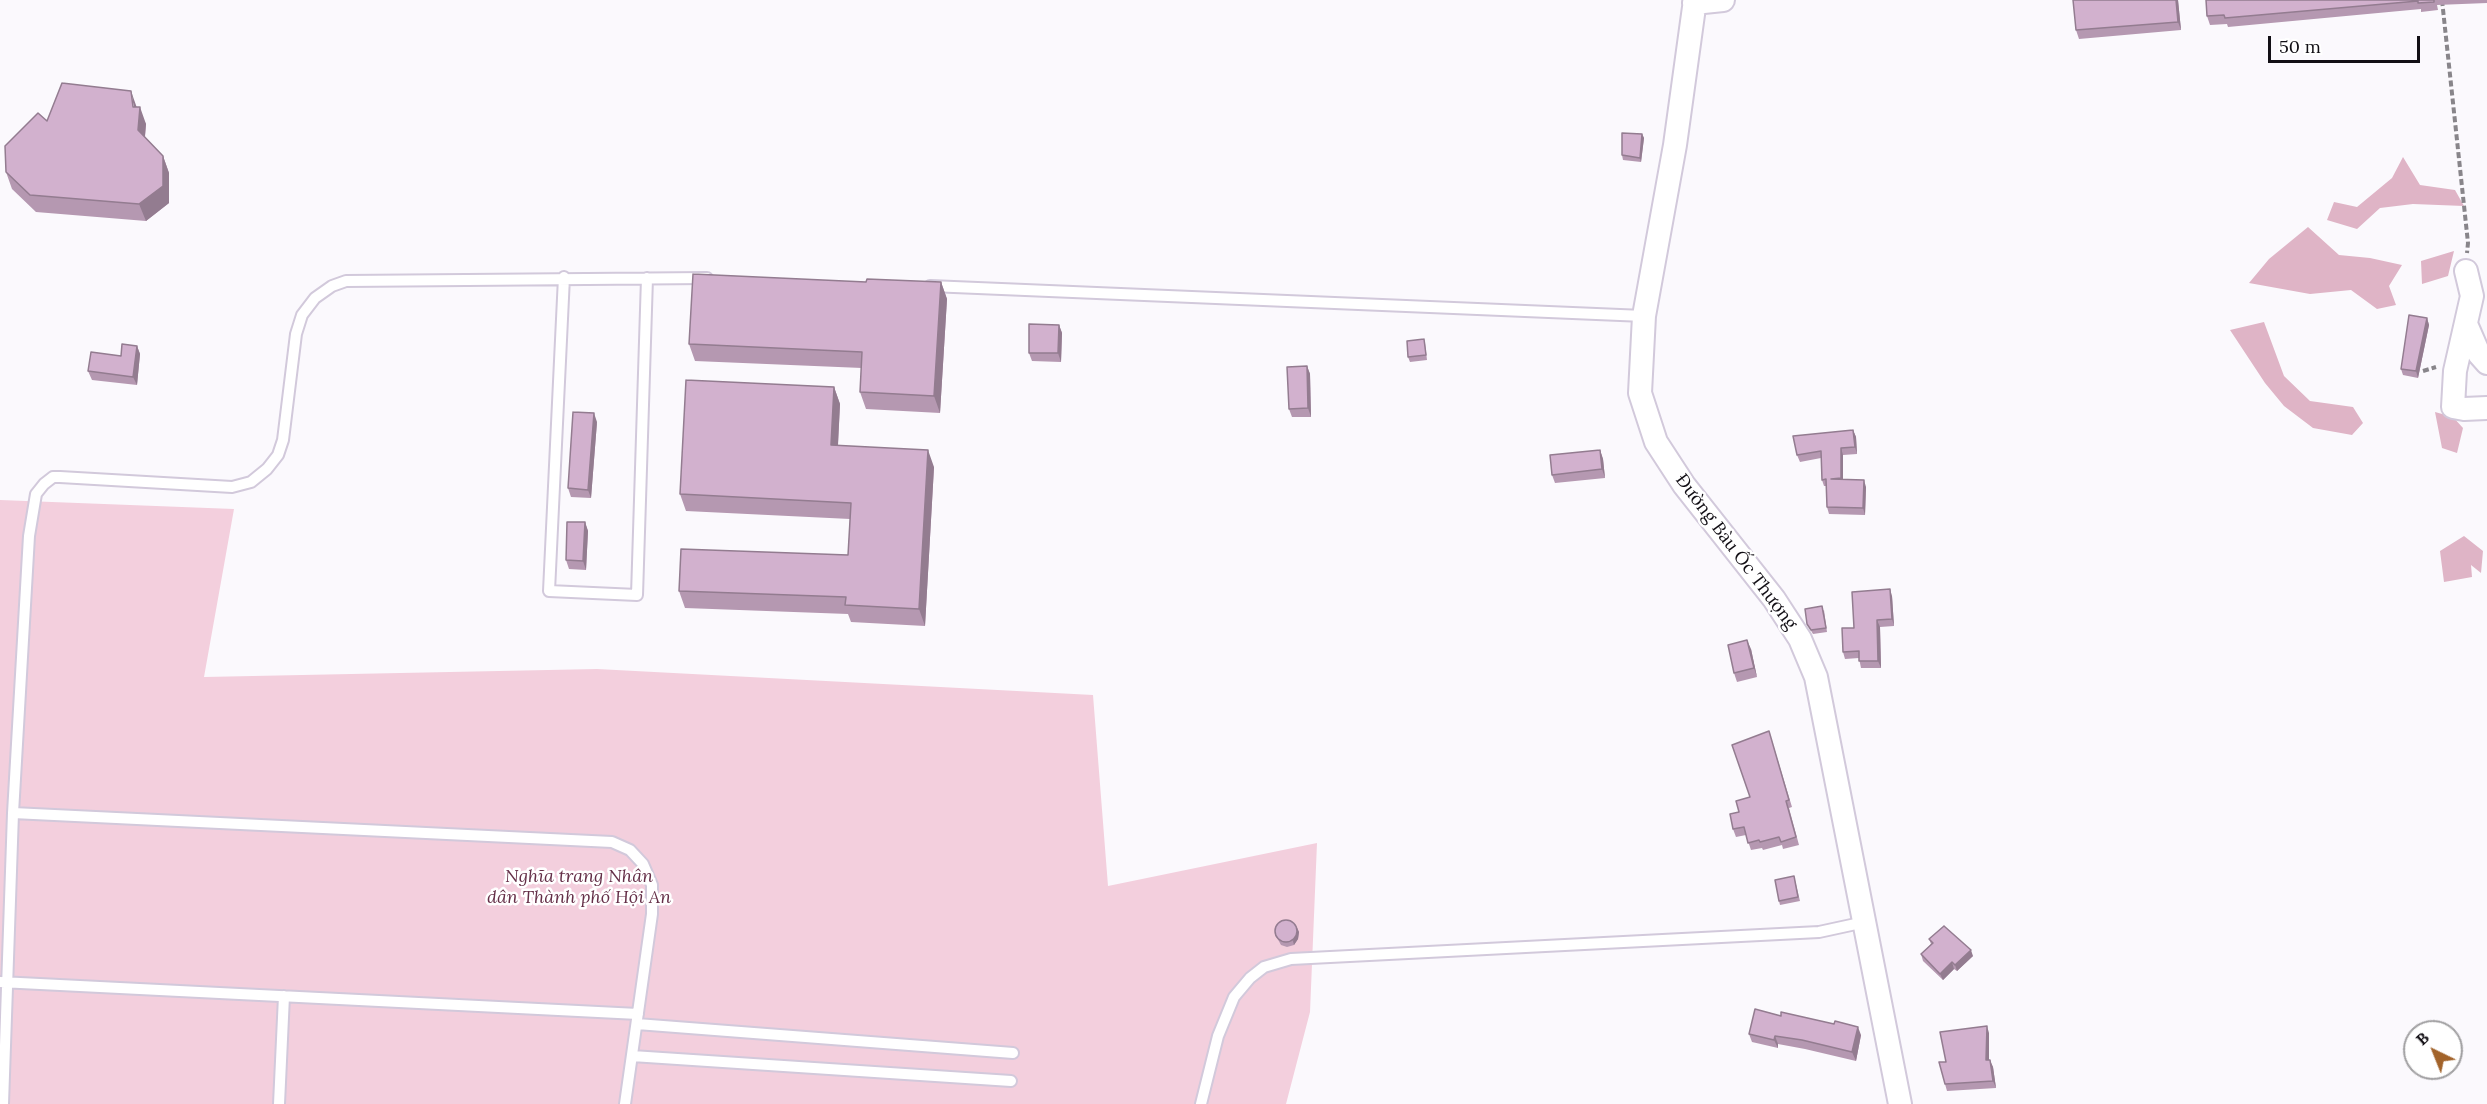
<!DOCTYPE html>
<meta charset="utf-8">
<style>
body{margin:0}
#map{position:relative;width:2487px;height:1104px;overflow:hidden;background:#fbf9fd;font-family:Lora,serif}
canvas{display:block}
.north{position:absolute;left:2403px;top:1020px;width:60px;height:60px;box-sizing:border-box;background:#fff;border:2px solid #a09fa1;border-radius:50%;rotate:317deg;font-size:16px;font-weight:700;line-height:24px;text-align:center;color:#120f15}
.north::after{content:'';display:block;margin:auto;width:21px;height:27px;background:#a2632a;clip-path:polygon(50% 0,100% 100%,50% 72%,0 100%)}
.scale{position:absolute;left:2268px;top:36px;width:152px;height:27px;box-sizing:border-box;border:3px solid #120f15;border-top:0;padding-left:8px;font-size:18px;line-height:21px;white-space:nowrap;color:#120f15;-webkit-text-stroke:4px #fff;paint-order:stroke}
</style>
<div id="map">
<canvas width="2487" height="1104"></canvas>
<div class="north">B</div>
<div class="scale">50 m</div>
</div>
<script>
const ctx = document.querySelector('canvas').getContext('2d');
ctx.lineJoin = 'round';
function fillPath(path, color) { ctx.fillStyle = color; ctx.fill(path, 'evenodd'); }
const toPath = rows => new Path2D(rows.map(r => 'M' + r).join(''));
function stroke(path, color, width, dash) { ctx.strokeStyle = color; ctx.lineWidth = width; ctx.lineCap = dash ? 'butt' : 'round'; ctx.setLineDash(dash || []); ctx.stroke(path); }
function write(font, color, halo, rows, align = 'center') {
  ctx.font = font + ' Lora,serif'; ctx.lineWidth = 5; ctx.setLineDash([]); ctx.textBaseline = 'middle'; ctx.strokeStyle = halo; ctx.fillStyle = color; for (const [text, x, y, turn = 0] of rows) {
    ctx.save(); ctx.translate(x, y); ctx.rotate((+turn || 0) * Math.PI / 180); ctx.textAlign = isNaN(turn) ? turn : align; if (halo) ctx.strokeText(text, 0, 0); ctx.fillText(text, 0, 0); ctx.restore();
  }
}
const green = toPath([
 [0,500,234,509,204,677,597,669,1093,695,1108,886,1317,843,1310,1012,1286,1104,0,1104]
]);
const forest = toPath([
 [2403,157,2420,185,2455,190,2464,206,2413,204,2380,208,2357,229,2327,220,2334,202,2357,207,2392,178],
 [2308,227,2339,255,2370,258,2402,265,2389,286,2396,305,2377,309,2351,290,2310,294,2249,283,2269,259],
 [2454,251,2448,276,2422,284,2421,261],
 [2264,322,2284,376,2310,401,2353,407,2363,423,2352,435,2313,428,2284,406,2265,383,2230,330],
 [2435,412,2453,417,2463,428,2457,453,2442,448],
 [2464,536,2483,551,2481,573,2471,565,2472,577,2444,582,2440,551]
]);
const path = toPath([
 [2442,0,2468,243,2467,253],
 [2423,371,2436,367]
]);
const service = toPath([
 [564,277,549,591,637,595,647,278],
 [930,286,1644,316],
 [13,813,612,842,630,850,643,864,652,885,652,914,625,1104],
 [0,982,638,1014],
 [637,1024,1013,1053],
 [632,1056,1011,1081],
 [3,1104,13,813,29,536,36,494,44,484,53,477,60,477,232,487,251,482,267,469,278,455,283,440,296,334,302,315,315,298,332,286,346,281,707,278],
 [279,1104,284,996],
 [1201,1104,1218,1036,1234,997,1250,978,1264,967,1291,959,1819,932,1865,922]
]);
const minor = toPath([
 [1695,0,1675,145,1644,316,1640,393,1656,442,1684,485,1774,599,1800,639,1816,677,1900,1104],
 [1694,3,1723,0],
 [2466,271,2472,296,2455,371,2453,407,2464,409,2487,408],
 [2466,324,2479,354,2487,363]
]);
const wall = toPath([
 [2178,0,2181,30,2079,39,2076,30],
 [2206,0,2487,0,2487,3,2437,5,2438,10,2421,12,2421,9,2228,27,2227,24,2210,25,2207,16],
 [136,107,146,124,145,137,163,156,169,173,169,203,146,221,36,212,12,189,6,172,47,121],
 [1642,134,1644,138,1641,162,1623,160,1622,155],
 [866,282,941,282,947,299,940,413,866,409,860,392,862,368,695,361,689,344],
 [2427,318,2429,325,2418,378,2403,375,2401,369],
 [1059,325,1062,333,1061,362,1032,361,1029,353],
 [1425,343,1427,360,1410,362,1408,357],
 [137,346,140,354,137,385,92,380,88,371,121,356],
 [1307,366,1310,374,1311,417,1292,417,1289,409],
 [834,387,840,404,838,446,934,467,925,626,851,622,848,614,685,608,679,591,848,555,850,519,686,511,680,494],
 [597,422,591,498,571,497,568,488],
 [1853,430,1856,437,1857,454,1843,455,1843,479,1866,487,1865,515,1829,514,1827,507,1826,486,1824,486,1822,480,1821,458,1800,462,1797,455],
 [1600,450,1603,459,1605,478,1555,483,1552,475],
 [585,522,588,531,586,570,569,569,566,560],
 [1892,596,1894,626,1880,627,1881,668,1861,668,1859,658,1845,659,1843,652,1854,628],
 [1824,610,1827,632,1813,634,1807,624],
 [1751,649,1757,677,1737,682,1734,673],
 [1769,731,1792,807,1789,808,1799,845,1783,849,1782,845,1763,850,1762,848,1751,850,1746,835,1736,837,1733,829,1750,797],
 [1794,876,1800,901,1780,905,1779,901],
 [1297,928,1299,932,1298,939,1294,945,1287,947,1281,945,1275,934],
 [1929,939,1973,956,1957,971,1954,969,1943,980,1923,961,1921,954,1931,944],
 [1989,1033,1989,1060,1993,1067,1996,1088,1947,1091,1945,1084,1946,1062],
 [1749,1034,1861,1035,1856,1061,1805,1049,1778,1044,1778,1048,1752,1042]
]);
const shadedWall = toPath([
 [2176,0,2178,0,2181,30,2178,22],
 [131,91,137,108,140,107,146,124,144,146,138,130],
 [1642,134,1644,138,1641,162,1640,158],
 [163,156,169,173,169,203,146,221,139,204],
 [941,282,947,299,940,413,934,396],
 [2427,318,2429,325,2418,378,2416,371],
 [1059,325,1062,333,1061,362,1058,353],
 [137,346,140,354,137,385,133,377],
 [1307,366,1310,374,1311,417,1308,408],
 [834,387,840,404,837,462,831,445],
 [594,413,597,422,591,498,588,490],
 [1853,430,1856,437,1857,454,1855,447],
 [1841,448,1843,455,1843,485,1841,478],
 [928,450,934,467,925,626,919,609],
 [1600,450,1603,459,1605,478,1602,469],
 [1864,480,1866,487,1865,515,1863,508],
 [585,522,588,531,586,570,583,561],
 [1890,589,1892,596,1894,626,1892,619],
 [1877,620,1880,627,1881,668,1878,661],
 [1747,640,1751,649,1757,677,1754,668],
 [1297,928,1299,932,1298,939,1294,945,1293,941],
 [1971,950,1973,956,1957,971,1955,965],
 [1952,962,1954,969,1943,980,1940,974],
 [1987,1026,1989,1033,1989,1067,1986,1060],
 [1858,1027,1861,1035,1856,1061,1852,1052],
 [1775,1036,1778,1044,1778,1048,1774,1040],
 [1990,1060,1993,1067,1996,1088,1993,1081]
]);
const building = toPath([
 [2073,0,2176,0,2178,22,2076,30,2073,0],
 [2206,0,2434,0,2434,2,2418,3,2418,1,2225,18,2224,15,2207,16,2206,0],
 [62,83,131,91,133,107,140,107,138,130,163,156,163,186,139,204,30,195,6,172,5,146,38,113,47,121,62,83],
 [1622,133,1642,134,1640,158,1622,155,1622,133],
 [693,274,866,282,867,279,941,282,934,396,860,392,862,352,689,344,693,274],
 [2409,315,2427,318,2416,371,2401,369,2409,315],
 [1029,324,1059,325,1058,353,1029,353,1029,324],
 [1424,339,1426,355,1408,357,1407,341,1424,339],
 [122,344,137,346,133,377,88,371,91,352,121,356,122,344],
 [1307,366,1308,408,1289,409,1287,367,1307,366],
 [686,380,834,387,831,445,928,450,919,609,845,605,846,597,679,591,681,549,848,555,851,503,680,494,686,380],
 [573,412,594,413,588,490,568,488,573,412],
 [1853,430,1855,447,1841,448,1841,478,1831,479,1864,480,1863,508,1827,507,1826,479,1822,480,1821,451,1797,455,1793,436,1853,430],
 [1600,450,1602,469,1552,475,1550,455,1600,450],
 [567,522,585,522,583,561,566,560,567,522],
 [1890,589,1892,619,1877,620,1878,661,1859,661,1859,651,1843,652,1842,628,1854,628,1852,592,1890,589],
 [1822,606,1826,628,1811,630,1807,624,1805,609,1822,606],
 [1747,640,1754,668,1734,673,1728,645,1747,640],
 [1769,731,1789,800,1786,801,1796,837,1781,842,1779,837,1760,842,1759,840,1748,843,1744,827,1733,829,1730,814,1739,812,1736,801,1750,797,1732,745,1769,731],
 [1794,876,1798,897,1779,901,1775,880,1794,876],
 '1275 931a11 11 0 1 1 22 0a11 11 0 1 1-22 0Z',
 [1944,926,1971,950,1955,965,1952,962,1940,974,1921,954,1933,943,1929,939,1944,926],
 [1755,1009,1781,1016,1781,1012,1834,1024,1835,1021,1858,1027,1852,1052,1802,1040,1775,1036,1774,1040,1749,1034,1755,1009],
 [1987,1026,1986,1060,1990,1060,1993,1081,1945,1084,1939,1062,1946,1062,1940,1032,1987,1026]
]);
const streetNames = [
 ["Đường Bàu Ốc Thượng",1736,552,53]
];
const parkNames = [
 ["Nghĩa trang Nhân",579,877],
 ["dân Thành phố Hội An",579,898]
];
fillPath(green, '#f3cfdd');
fillPath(forest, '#dfb4c6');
stroke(service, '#d2c9db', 14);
stroke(minor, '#d2c9db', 26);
stroke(path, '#88858a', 4, [6, 3]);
stroke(service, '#fff', 10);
stroke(minor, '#fff', 22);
fillPath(wall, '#b598b1');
fillPath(shadedWall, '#937c90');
fillPath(building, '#d2b1ce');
stroke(building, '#937c90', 1.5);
write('18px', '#120f15', '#fff', streetNames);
write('italic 18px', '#642e47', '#fff', parkNames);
</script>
